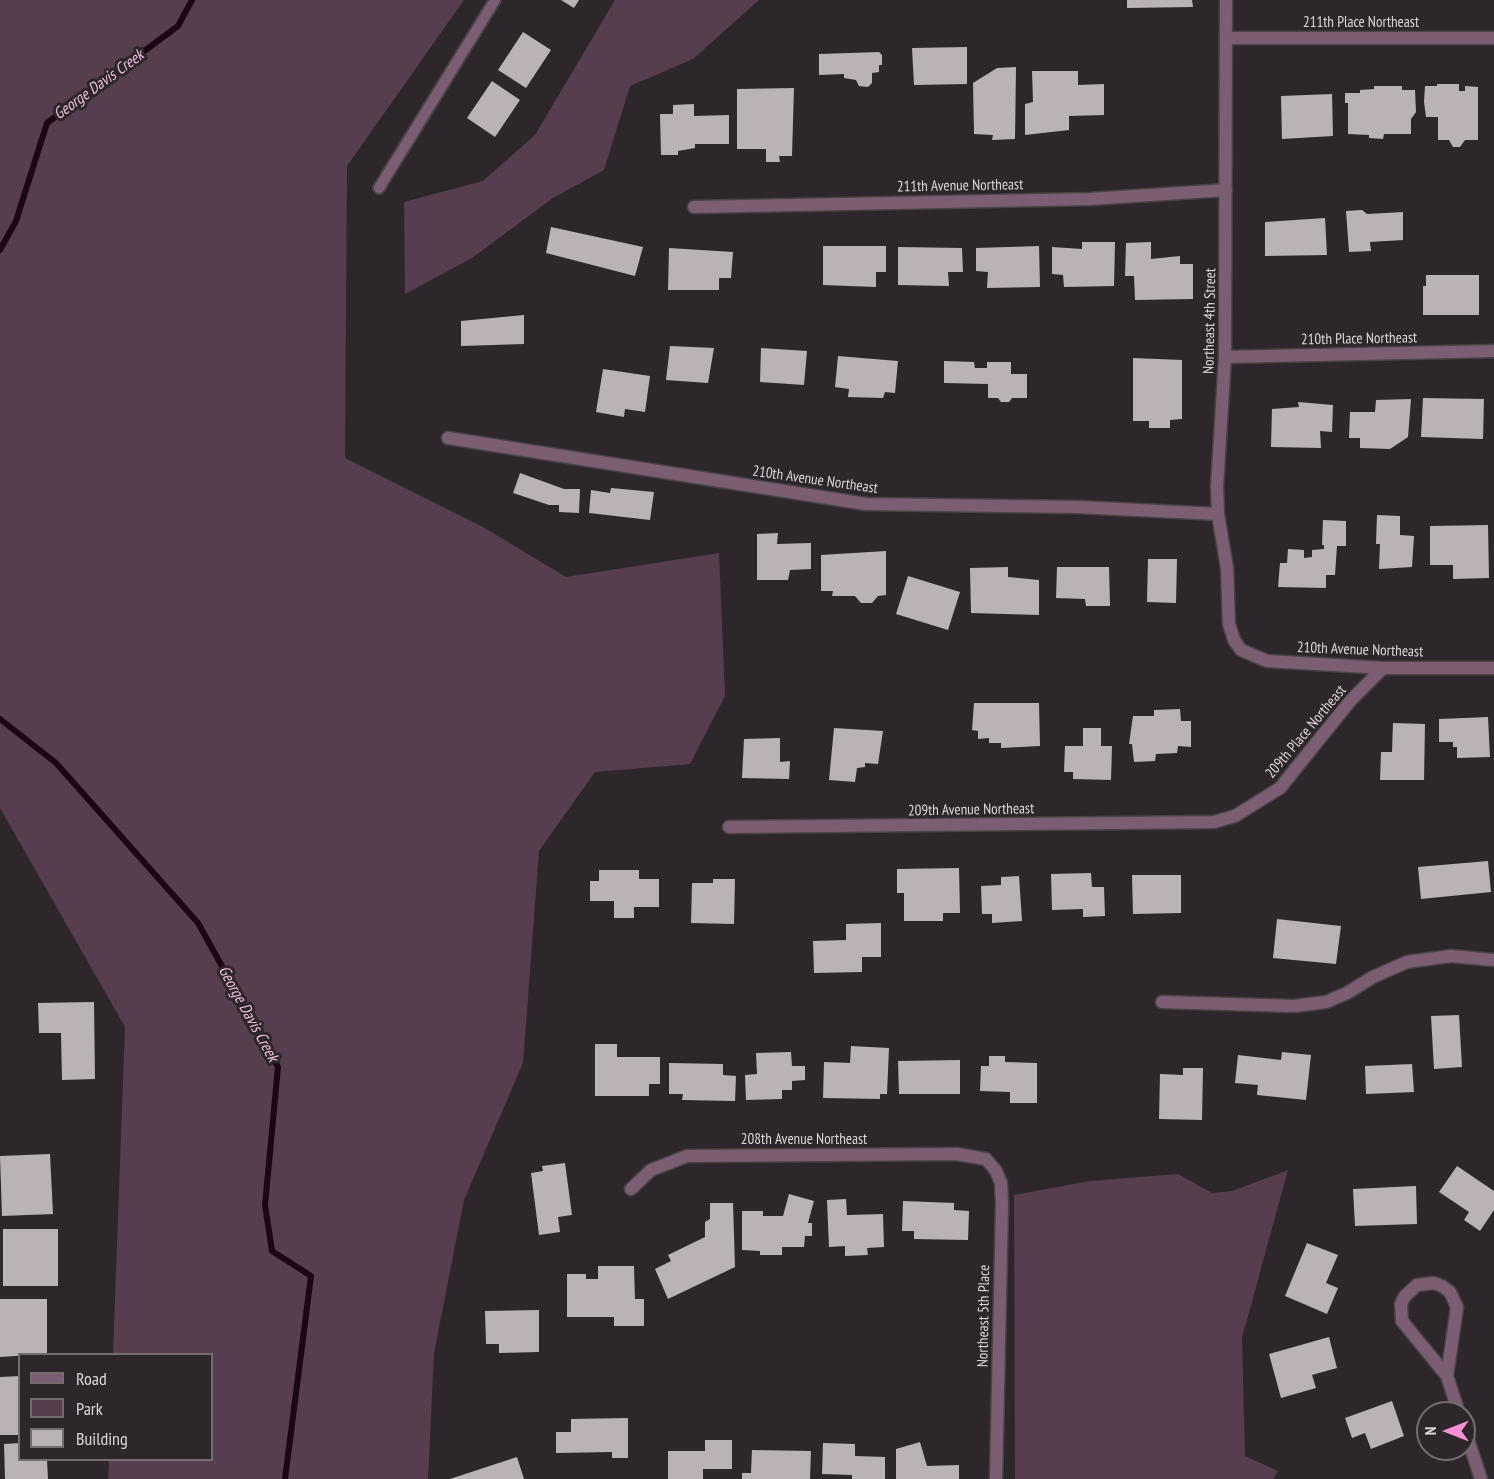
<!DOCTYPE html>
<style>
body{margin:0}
#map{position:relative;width:1494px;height:1479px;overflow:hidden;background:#2d272b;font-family:"PT Sans Narrow",sans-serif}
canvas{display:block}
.legend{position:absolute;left:18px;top:1353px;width:195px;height:108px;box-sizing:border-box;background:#2d272b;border:2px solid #736d71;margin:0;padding:8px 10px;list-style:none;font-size:18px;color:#dbd7d9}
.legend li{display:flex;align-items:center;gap:12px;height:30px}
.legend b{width:30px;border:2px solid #736d71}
.north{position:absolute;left:1416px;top:1401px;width:60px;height:60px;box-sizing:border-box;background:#2d272b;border:2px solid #736d71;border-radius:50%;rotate:270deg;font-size:16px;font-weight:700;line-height:24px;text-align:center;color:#dbd7d9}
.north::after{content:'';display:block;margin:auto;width:21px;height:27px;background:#f391d5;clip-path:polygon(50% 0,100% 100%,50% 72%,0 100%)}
</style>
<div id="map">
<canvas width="1494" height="1479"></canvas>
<ul class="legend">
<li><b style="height:8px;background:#7b5e71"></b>Road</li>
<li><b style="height:16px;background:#563e4e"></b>Park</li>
<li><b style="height:16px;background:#bab2b7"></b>Building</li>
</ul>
<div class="north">N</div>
</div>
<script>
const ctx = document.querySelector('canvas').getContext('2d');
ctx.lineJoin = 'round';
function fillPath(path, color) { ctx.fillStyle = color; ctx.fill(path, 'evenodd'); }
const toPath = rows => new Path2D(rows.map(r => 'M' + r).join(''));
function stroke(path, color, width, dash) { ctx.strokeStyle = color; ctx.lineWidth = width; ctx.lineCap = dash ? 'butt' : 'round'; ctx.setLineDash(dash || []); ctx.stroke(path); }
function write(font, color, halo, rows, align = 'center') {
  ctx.font = font + ' "PT Sans Narrow",sans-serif'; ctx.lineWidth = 6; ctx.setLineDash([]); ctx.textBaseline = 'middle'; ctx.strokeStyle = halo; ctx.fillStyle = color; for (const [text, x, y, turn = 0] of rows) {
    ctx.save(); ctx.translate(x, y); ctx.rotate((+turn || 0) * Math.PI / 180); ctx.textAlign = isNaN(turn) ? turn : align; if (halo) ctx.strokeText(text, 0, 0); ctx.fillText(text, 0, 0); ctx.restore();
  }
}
const green = toPath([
 [0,0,464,0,347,166,345,458,483,527,566,577,719,553,725,696,690,764,595,772,539,851,523,1063,464,1200,434,1353,428,1479,108,1479,109,1460,212,1460,212,1354,113,1354,125,1027,0,808],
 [615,0,759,0,693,59,630,86,604,170,553,198,472,258,405,294,404,202,483,181,535,135],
 [1288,1170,1242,1338,1245,1456,1278,1471,1273,1479,1015,1479,1014,1195,1090,1181,1178,1174,1212,1193,1232,1191]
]);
const stream = toPath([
 [0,250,16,221,47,123,178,26,192,0],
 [0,719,56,763,198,923,278,1067,265,1205,272,1251,311,1276,285,1479]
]);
const building = toPath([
 [561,0,579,0,574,8],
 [1127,0,1192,0,1193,7,1127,8],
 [523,32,551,50,526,88,498,70],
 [967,47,967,84,914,85,912,48],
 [879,52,882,55,882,65,879,65,879,72,872,73,872,83,868,87,859,86,856,80,844,78,844,74,819,75,819,54],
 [1016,67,1015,139,992,140,993,135,974,134,973,83,997,68],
 [1032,71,1078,71,1078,85,1104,84,1104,115,1069,116,1069,130,1025,135,1025,104,1033,102],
 [492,81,520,100,495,137,467,118],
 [1437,84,1459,84,1459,91,1465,91,1465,86,1478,87,1478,140,1465,140,1460,147,1453,147,1449,140,1438,140,1438,117,1426,117,1424,102,1425,86,1437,86],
 [1374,86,1402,86,1402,90,1415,90,1416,112,1411,119,1411,134,1384,134,1383,139,1369,138,1369,135,1348,134,1348,103,1345,103,1345,93,1360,93,1360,90,1374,89],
 [794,88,792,156,779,156,780,162,766,162,766,149,737,149,737,89],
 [1332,94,1333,136,1282,139,1281,96],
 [694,104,694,116,729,115,729,144,695,144,695,148,678,151,678,155,661,155,660,114,673,114,673,105],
 [1362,210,1367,214,1403,212,1403,240,1370,242,1371,251,1349,252,1346,211],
 [1325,218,1327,255,1265,256,1265,222],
 [551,227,643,247,635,276,546,253],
 [1082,242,1115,242,1114,286,1064,287,1063,275,1052,274,1052,247,1082,249],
 [1151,242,1151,259,1180,256,1180,264,1193,264,1193,299,1135,300,1134,276,1125,276,1126,243],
 [823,246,886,246,886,272,876,272,876,287,823,285],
 [1039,246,1040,287,987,288,988,272,976,271,976,248],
 [898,247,962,248,963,272,948,272,949,286,898,285],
 [669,248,733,252,731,278,719,278,719,290,668,290],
 [1426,275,1479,275,1479,315,1423,315,1423,286,1426,286],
 [524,315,524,344,461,346,461,321],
 [670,346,714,348,708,383,666,380],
 [761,348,807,351,804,385,760,382],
 [838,356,898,361,895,393,885,392,883,398,848,397,849,389,835,387],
 [1133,358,1182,360,1182,419,1170,420,1170,428,1149,428,1149,421,1133,421],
 [944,361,974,362,975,368,987,368,987,362,1011,362,1011,374,1027,374,1027,398,1012,398,1009,402,1001,402,998,398,988,398,988,384,944,383],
 [603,369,650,376,645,412,625,409,624,417,596,412],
 [1423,398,1484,399,1483,439,1421,437],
 [1411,399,1408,437,1390,449,1360,448,1360,438,1349,438,1350,412,1375,412,1376,400],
 [1298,402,1333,405,1332,432,1320,431,1321,448,1271,447,1272,409,1299,407],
 [520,473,564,489,580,489,579,513,559,512,559,505,549,505,513,493],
 [611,488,654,492,650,520,589,513,591,490,610,493],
 [1377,515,1400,516,1400,535,1414,536,1412,567,1379,569,1380,544,1376,544],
 [1323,520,1346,521,1346,546,1337,546,1335,575,1326,575,1326,588,1278,587,1280,563,1287,563,1288,549,1304,550,1304,558,1312,557,1312,550,1324,549,1324,545,1322,545],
 [1488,525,1489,578,1453,579,1453,565,1430,565,1430,526],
 [778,533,777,544,811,543,811,569,790,570,788,580,757,580,757,534],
 [886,551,886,595,878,596,872,603,861,603,855,596,832,596,833,591,821,591,821,555],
 [1148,559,1177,559,1176,603,1147,602],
 [1008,567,1008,577,1039,580,1039,615,971,613,970,568],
 [1057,567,1109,567,1110,606,1086,606,1085,599,1056,598],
 [908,576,960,592,948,630,896,614],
 [974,703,1039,703,1040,746,1001,748,1001,743,989,743,989,738,978,739,978,731,972,730],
 [1180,709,1181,721,1191,721,1191,747,1178,746,1177,753,1156,754,1155,761,1134,762,1132,744,1129,744,1133,716,1154,716,1154,710],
 [1488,717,1490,757,1457,758,1457,747,1453,747,1453,742,1439,742,1439,719],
 [1393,723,1425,724,1424,780,1380,780,1381,752,1392,752],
 [834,728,883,731,878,764,865,763,865,767,857,768,855,782,829,780],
 [1083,728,1101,728,1101,746,1112,746,1111,780,1073,779,1073,772,1064,772,1065,746,1083,746],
 [780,738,780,762,790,761,789,779,742,778,744,739],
 [1488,861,1491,892,1421,899,1418,867],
 [959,868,960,913,943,913,943,921,904,921,904,893,897,893,897,869],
 [599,870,639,870,639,879,659,879,659,907,634,907,634,918,614,918,614,901,590,901,590,881,599,881],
 [1091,873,1092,887,1104,887,1105,916,1083,917,1083,909,1052,910,1051,874],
 [1132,875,1181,875,1181,913,1133,914],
 [1019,876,1022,921,992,923,992,914,982,914,981,886,1001,885,1001,877],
 [713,879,735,879,734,924,691,923,692,883,713,883],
 [1277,919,1341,926,1336,964,1273,958],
 [881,923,881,957,862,957,862,972,814,973,813,941,846,940,846,924],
 [94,1002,95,1079,62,1080,61,1033,39,1033,38,1003],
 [1459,1015,1462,1067,1434,1069,1431,1016],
 [595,1044,617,1044,617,1057,660,1057,660,1084,649,1084,649,1096,595,1096],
 [851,1046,889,1048,887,1094,880,1094,880,1099,823,1098,824,1062,850,1063],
 [791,1052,792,1066,805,1066,805,1080,792,1081,792,1090,782,1090,782,1099,746,1100,745,1075,757,1074,756,1053],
 [1282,1052,1311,1055,1306,1100,1257,1095,1258,1085,1235,1083,1238,1055,1281,1060],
 [989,1056,1005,1056,1005,1062,1037,1063,1037,1103,1010,1103,1010,1092,980,1091,981,1066,989,1066],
 [960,1060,960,1094,899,1094,898,1061],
 [669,1063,723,1064,723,1075,736,1076,735,1101,682,1100,683,1094,669,1094],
 [1412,1064,1414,1092,1366,1094,1365,1066],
 [1183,1068,1203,1068,1202,1120,1159,1119,1160,1074,1183,1075],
 [50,1154,53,1214,2,1216,0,1156],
 [565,1163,572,1215,558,1217,560,1232,539,1235,531,1173,543,1171,542,1166],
 [1457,1166,1494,1191,1494,1210,1480,1231,1464,1220,1469,1212,1439,1192],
 [1416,1186,1417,1224,1355,1226,1353,1189],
 [789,1194,814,1201,808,1223,812,1223,812,1236,805,1236,804,1247,782,1247,782,1255,760,1255,760,1251,742,1250,742,1211,763,1211,763,1216,783,1216],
 [846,1199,847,1215,883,1214,884,1247,867,1248,868,1255,845,1256,845,1246,829,1247,827,1200],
 [903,1201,954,1203,954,1210,969,1211,968,1240,914,1239,914,1231,902,1231],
 [710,1203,733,1203,735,1267,668,1299,655,1269,671,1261,668,1255,705,1237,705,1222,710,1219],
 [3,1229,58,1229,58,1286,3,1286],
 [1307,1243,1338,1255,1326,1283,1338,1288,1327,1314,1285,1296],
 [598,1266,634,1266,635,1299,644,1299,644,1326,614,1326,614,1317,567,1317,567,1274,586,1274,586,1279,598,1279],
 [0,1299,47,1299,47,1354,0,1357],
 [539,1310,539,1352,499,1353,499,1344,486,1344,485,1311],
 [1329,1337,1337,1368,1312,1375,1316,1388,1281,1398,1269,1354],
 [20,1376,20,1435,0,1435,0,1377],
 [1392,1401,1404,1436,1371,1449,1365,1433,1352,1438,1345,1418],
 [628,1418,628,1458,612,1458,612,1452,556,1453,556,1432,571,1432,571,1419],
 [705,1440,732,1440,732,1469,703,1469,703,1479,668,1479,668,1451,705,1451],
 [920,1442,927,1466,959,1465,959,1479,896,1479,896,1449],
 [20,1443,20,1460,47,1460,48,1479,5,1479,4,1444],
 [823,1443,855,1444,855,1456,885,1457,885,1479,852,1479,852,1475,822,1474],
 [752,1450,811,1451,810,1479,742,1479,742,1473,751,1473],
 [517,1457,524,1479,450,1479]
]);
const service = toPath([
 [379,188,495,0]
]);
const minor = toPath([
 [1226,0,1225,357,1217,487,1218,514,1227,568,1229,624,1234,640,1241,650,1267,661,1383,668,1494,668],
 [1228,38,1494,38],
 [694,207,1090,199,1226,190],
 [1225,357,1494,351],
 [448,438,866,504,1077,507,1218,514],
 [729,827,1214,822,1235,816,1280,788,1350,701,1383,668],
 [1162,1002,1294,1006,1326,1002,1347,993,1373,977,1407,962,1451,956,1494,960],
 [631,1189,651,1170,687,1156,957,1154,986,1159,996,1171,1001,1183,1002,1204,996,1479],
 [1447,1376,1457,1307,1450,1292,1442,1286,1434,1283,1417,1285,1405,1296,1401,1304,1402,1321,1447,1376,1459,1413],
 [1464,1427,1481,1479]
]);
const streetNames = [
 ["211th Place Northeast",1361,23],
 ["211th Avenue Northeast",960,186,-1],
 ["Northeast 4th Street",1210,321,-89],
 ["210th Place Northeast",1359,339,-1],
 ["210th Avenue Northeast",815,480,8],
 ["210th Avenue Northeast",1360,650,2],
 ["209th Place Northeast",1306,732,-50],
 ["209th Avenue Northeast",971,810,-1],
 ["208th Avenue Northeast",804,1140],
 ["Northeast 5th Place",984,1316,-89]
];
const waterNames = [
 ["George Davis Creek",99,85,-36],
 ["George Davis Creek",248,1014,61]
];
fillPath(green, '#563e4e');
stroke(stream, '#1b0615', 6);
fillPath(building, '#bab2b7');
stroke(service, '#494347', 14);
stroke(minor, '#494347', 15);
stroke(service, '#7b5e71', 10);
stroke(minor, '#7b5e71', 12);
write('15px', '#dbd7d9', '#2d272b', streetNames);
write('italic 16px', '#f4bfe1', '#2d272b', waterNames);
</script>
